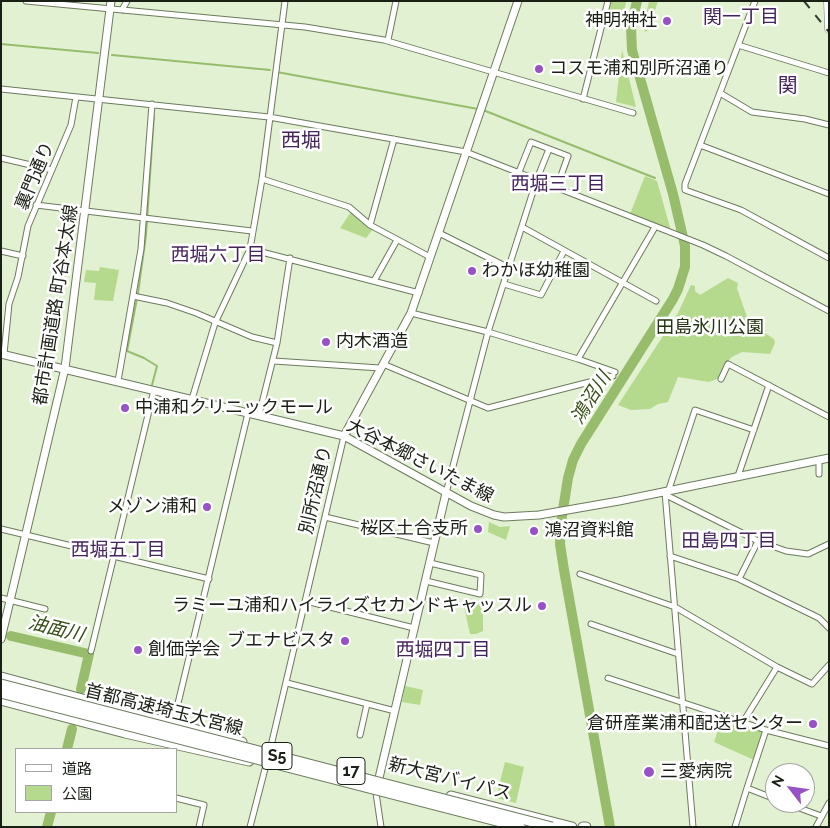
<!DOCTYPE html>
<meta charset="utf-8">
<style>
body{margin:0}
#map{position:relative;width:830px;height:828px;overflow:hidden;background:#e1f1d2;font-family:Raleway,"Noto Sans JP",sans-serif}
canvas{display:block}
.frame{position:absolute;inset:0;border:2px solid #1a2015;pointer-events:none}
.legend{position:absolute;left:15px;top:748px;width:162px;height:65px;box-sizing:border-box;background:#fff;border:1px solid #a3a6a1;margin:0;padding:6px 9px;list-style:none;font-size:15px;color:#1a2015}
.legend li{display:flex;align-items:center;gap:10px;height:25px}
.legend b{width:25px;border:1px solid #a3a6a1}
.north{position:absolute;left:765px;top:763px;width:50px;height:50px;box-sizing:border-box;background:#fff;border:1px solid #a3a6a1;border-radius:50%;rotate:300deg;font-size:14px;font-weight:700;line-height:20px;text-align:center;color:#1a2015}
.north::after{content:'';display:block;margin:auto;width:18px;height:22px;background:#9752c6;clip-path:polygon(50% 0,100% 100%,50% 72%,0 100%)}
</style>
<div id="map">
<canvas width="830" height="828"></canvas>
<div class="frame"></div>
<ul class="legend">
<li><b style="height:6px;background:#fff"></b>道路</li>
<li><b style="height:14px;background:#b5da8d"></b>公園</li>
</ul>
<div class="north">N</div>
</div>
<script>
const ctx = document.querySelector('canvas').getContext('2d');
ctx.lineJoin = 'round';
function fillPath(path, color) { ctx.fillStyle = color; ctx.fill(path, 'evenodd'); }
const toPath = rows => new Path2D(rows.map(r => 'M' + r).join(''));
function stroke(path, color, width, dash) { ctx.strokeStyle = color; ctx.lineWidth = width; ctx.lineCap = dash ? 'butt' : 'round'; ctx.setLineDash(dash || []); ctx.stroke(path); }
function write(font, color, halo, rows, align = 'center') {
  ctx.font = font + ' Raleway,"Noto Sans JP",sans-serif'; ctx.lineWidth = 5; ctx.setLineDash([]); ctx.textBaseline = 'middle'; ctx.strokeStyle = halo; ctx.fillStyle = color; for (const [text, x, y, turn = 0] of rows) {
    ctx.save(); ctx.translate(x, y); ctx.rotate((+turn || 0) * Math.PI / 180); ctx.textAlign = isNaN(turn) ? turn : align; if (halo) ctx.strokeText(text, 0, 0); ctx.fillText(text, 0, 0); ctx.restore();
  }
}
const green = toPath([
 [609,1,626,1,622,25,605,21],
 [649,1,658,1,653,17,656,20,646,32,643,29],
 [622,50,636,107,616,102],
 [645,176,657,181,671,231,630,214],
 [351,212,373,229,366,238,340,228],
 [100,267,119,270,113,301,94,300,96,283,84,282,86,270,99,271],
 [728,278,738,283,737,288,747,317,753,325,774,339,775,343,770,354,742,352,732,357,728,361,720,378,709,382,678,377,668,402,658,404,650,409,631,410,618,405,678,313,691,285,695,286,695,291,700,295],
 [489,522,500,527,510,526,506,540,488,532],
 [468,602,483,606,483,631,476,634,470,634,464,606],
 [405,686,423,690,420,705,402,702],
 [722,719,762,731,763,733,754,760,714,742],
 [505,762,524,767,516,803,496,798]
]);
const stream = toPath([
 [1,44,98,53],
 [112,55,270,70],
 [277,72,478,109],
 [483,110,655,178],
 [664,176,669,178],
 [152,385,157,366,144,358,127,351,138,293,146,235,154,116],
 [86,653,87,651]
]);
const river = toPath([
 [11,636,89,654,81,689],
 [67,749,72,729],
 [47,827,51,812],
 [610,827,564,570,560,544,561,522,568,478,573,460,581,444,673,299,678,289,685,267,685,246,673,194,632,50,631,28,637,1]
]);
const street = toPath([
 [26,1,305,27,384,40,633,113],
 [285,1,262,179,250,249,419,293],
 [755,1,685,184,685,190,741,210,829,258],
 [122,10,127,1],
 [388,40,396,1],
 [738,45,829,73],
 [1,89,269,117,466,152,703,245,726,256,829,311],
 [720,93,752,112,805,119,829,125],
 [583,99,608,1],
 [700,145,829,194],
 [1,158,52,170],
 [519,172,531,142,568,156,557,187],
 [262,179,349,207,370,225,430,257],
 [36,205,252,231],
 [370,225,394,139],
 [522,227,656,301],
 [439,233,509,268],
 [1,251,23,256],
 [374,281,397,240],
 [504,284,541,295,564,251],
 [133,296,167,303,196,313,252,337,277,343],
 [411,313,488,332,578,359,615,372],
 [4,354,9,304,18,277,28,226,71,125,76,97],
 [578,359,655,227],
 [274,361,380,368],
 [383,364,488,408,613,376],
 [721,379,728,364,829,417],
 [118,381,141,249,152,104],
 [192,399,215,323,250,249],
 [259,415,277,343,290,258],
 [819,474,819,460],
 [738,476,769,385],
 [665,492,693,827],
 [668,492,695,410,754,430],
 [446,493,488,332,537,179,549,149],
 [666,495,758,541,786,551,808,554,829,544],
 [325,517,434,543],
 [1,529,209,579],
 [670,556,739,579,819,618,829,628],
 [580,574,675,607,777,667,812,684,829,665],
 [739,579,758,541],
 [426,581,480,594,481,575,430,563],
 [1,598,45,609],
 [306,601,414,628],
 [591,624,678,654],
 [91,651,154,390],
 [608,678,766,730,829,746],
 [287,683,395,711],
 [743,722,777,667],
 [173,724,248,413],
 [766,730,747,788,775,799],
 [360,735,367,704],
 [270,750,344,436],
 [376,793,381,827],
 [176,798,204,805,199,827],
 [786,803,821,816],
 [250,827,266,765],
 [735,827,747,788],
 [816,827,829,803]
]);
const secondary = toPath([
 [1,354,344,436,471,506,494,515,504,517,539,515,619,501,829,458],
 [344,436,411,313,518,1],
 [1,639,65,368,111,1],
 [379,778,446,493]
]);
const primary = toPath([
 [828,1,829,29]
]);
const highway = toPath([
 [1,677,242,742],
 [1,700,125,733,249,761],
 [451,796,572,827],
 [583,827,586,827]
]);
const rail = toPath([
 [804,1,829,32]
]);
const highwayBridge = toPath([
 [1,684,552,827],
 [1,693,520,827]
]);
const markers = [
 [667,21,5,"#9752c6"],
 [539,69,5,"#9752c6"],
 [472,271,5,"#9752c6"],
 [326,342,5,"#9752c6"],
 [125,408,5,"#9752c6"],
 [207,507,5,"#9752c6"],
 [478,529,5,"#9752c6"],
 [534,531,5,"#9752c6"],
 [542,606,5,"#9752c6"],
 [345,641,5,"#9752c6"],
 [138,650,5,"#9752c6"],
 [813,724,5,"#9752c6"],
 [649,772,6,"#9752c6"]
];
const shields = [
 [277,756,30],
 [351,771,28]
];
const shieldNames = [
 ["S5",277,756],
 ["17",351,771]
];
const poiNames = [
 ["神明神社",657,21,"right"],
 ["コスモ浦和別所沼通り",549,69],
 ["わかほ幼稚園",482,271],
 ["内木酒造",336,342],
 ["中浦和クリニックモール",135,408],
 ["メゾン浦和",197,507,"right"],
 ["桜区土合支所",468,529,"right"],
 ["鴻沼資料館",544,531],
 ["ラミーユ浦和ハイライズセカンドキャッスル",532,606,"right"],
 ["ブエナビスタ",335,641,"right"],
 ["創価学会",148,650],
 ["倉研産業浦和配送センター",803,724,"right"],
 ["三愛病院",660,772]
];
const streetNames = [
 ["裏門通り",35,176,-67],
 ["都市計画道路 町谷本太線",56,305,-81],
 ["大谷本郷さいたま線",420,461,27],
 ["別所沼通り",316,490,-77],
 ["首都高速埼玉大宮線",164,710,14],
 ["新大宮バイパス",450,779,14]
];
const parkNames = [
 ["田島氷川公園",710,328]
];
const neighbourhoodNames = [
 ["関一丁目",741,17],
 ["西堀三丁目",558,184],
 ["西堀六丁目",218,255],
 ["田島四丁目",729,541],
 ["西堀五丁目",118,550],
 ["西堀四丁目",443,650]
];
const waterNames = [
 ["鴻沼川",591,398,-58],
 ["油面川",56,629,14]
];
const quarterNames = [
 ["関",788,86],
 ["西堀",301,141]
];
fillPath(green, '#b5da8d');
stroke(stream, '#97bd6c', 2);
stroke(river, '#97bd6c', 10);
stroke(street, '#6d7a5f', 7);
stroke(secondary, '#6d7a5f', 9);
stroke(primary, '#6d7a5f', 9);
stroke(highway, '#6d7a5f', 11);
stroke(street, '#fff', 5);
stroke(secondary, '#fff', 7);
stroke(primary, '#fff', 8);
stroke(highway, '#fff', 9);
stroke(rail, '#333b2d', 2, [9, 9]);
stroke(highwayBridge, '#6d7a5f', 11, []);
stroke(highwayBridge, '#fff', 9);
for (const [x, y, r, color] of markers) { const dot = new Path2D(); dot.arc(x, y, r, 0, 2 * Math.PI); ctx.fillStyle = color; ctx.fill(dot); stroke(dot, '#fff', 2); }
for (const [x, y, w] of shields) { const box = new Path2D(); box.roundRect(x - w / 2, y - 13.5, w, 27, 4); ctx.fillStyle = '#fff'; ctx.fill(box); stroke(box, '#1a2015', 1); }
write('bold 16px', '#1a2015', null, shieldNames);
write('18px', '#1a2015', '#fff', poiNames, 'left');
write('18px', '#1a2015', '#fff', streetNames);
write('18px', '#233210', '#fff', parkNames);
write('19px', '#46255d', '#fff', neighbourhoodNames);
write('italic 19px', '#374f16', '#fff', waterNames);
write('20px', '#46255d', '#fff', quarterNames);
</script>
